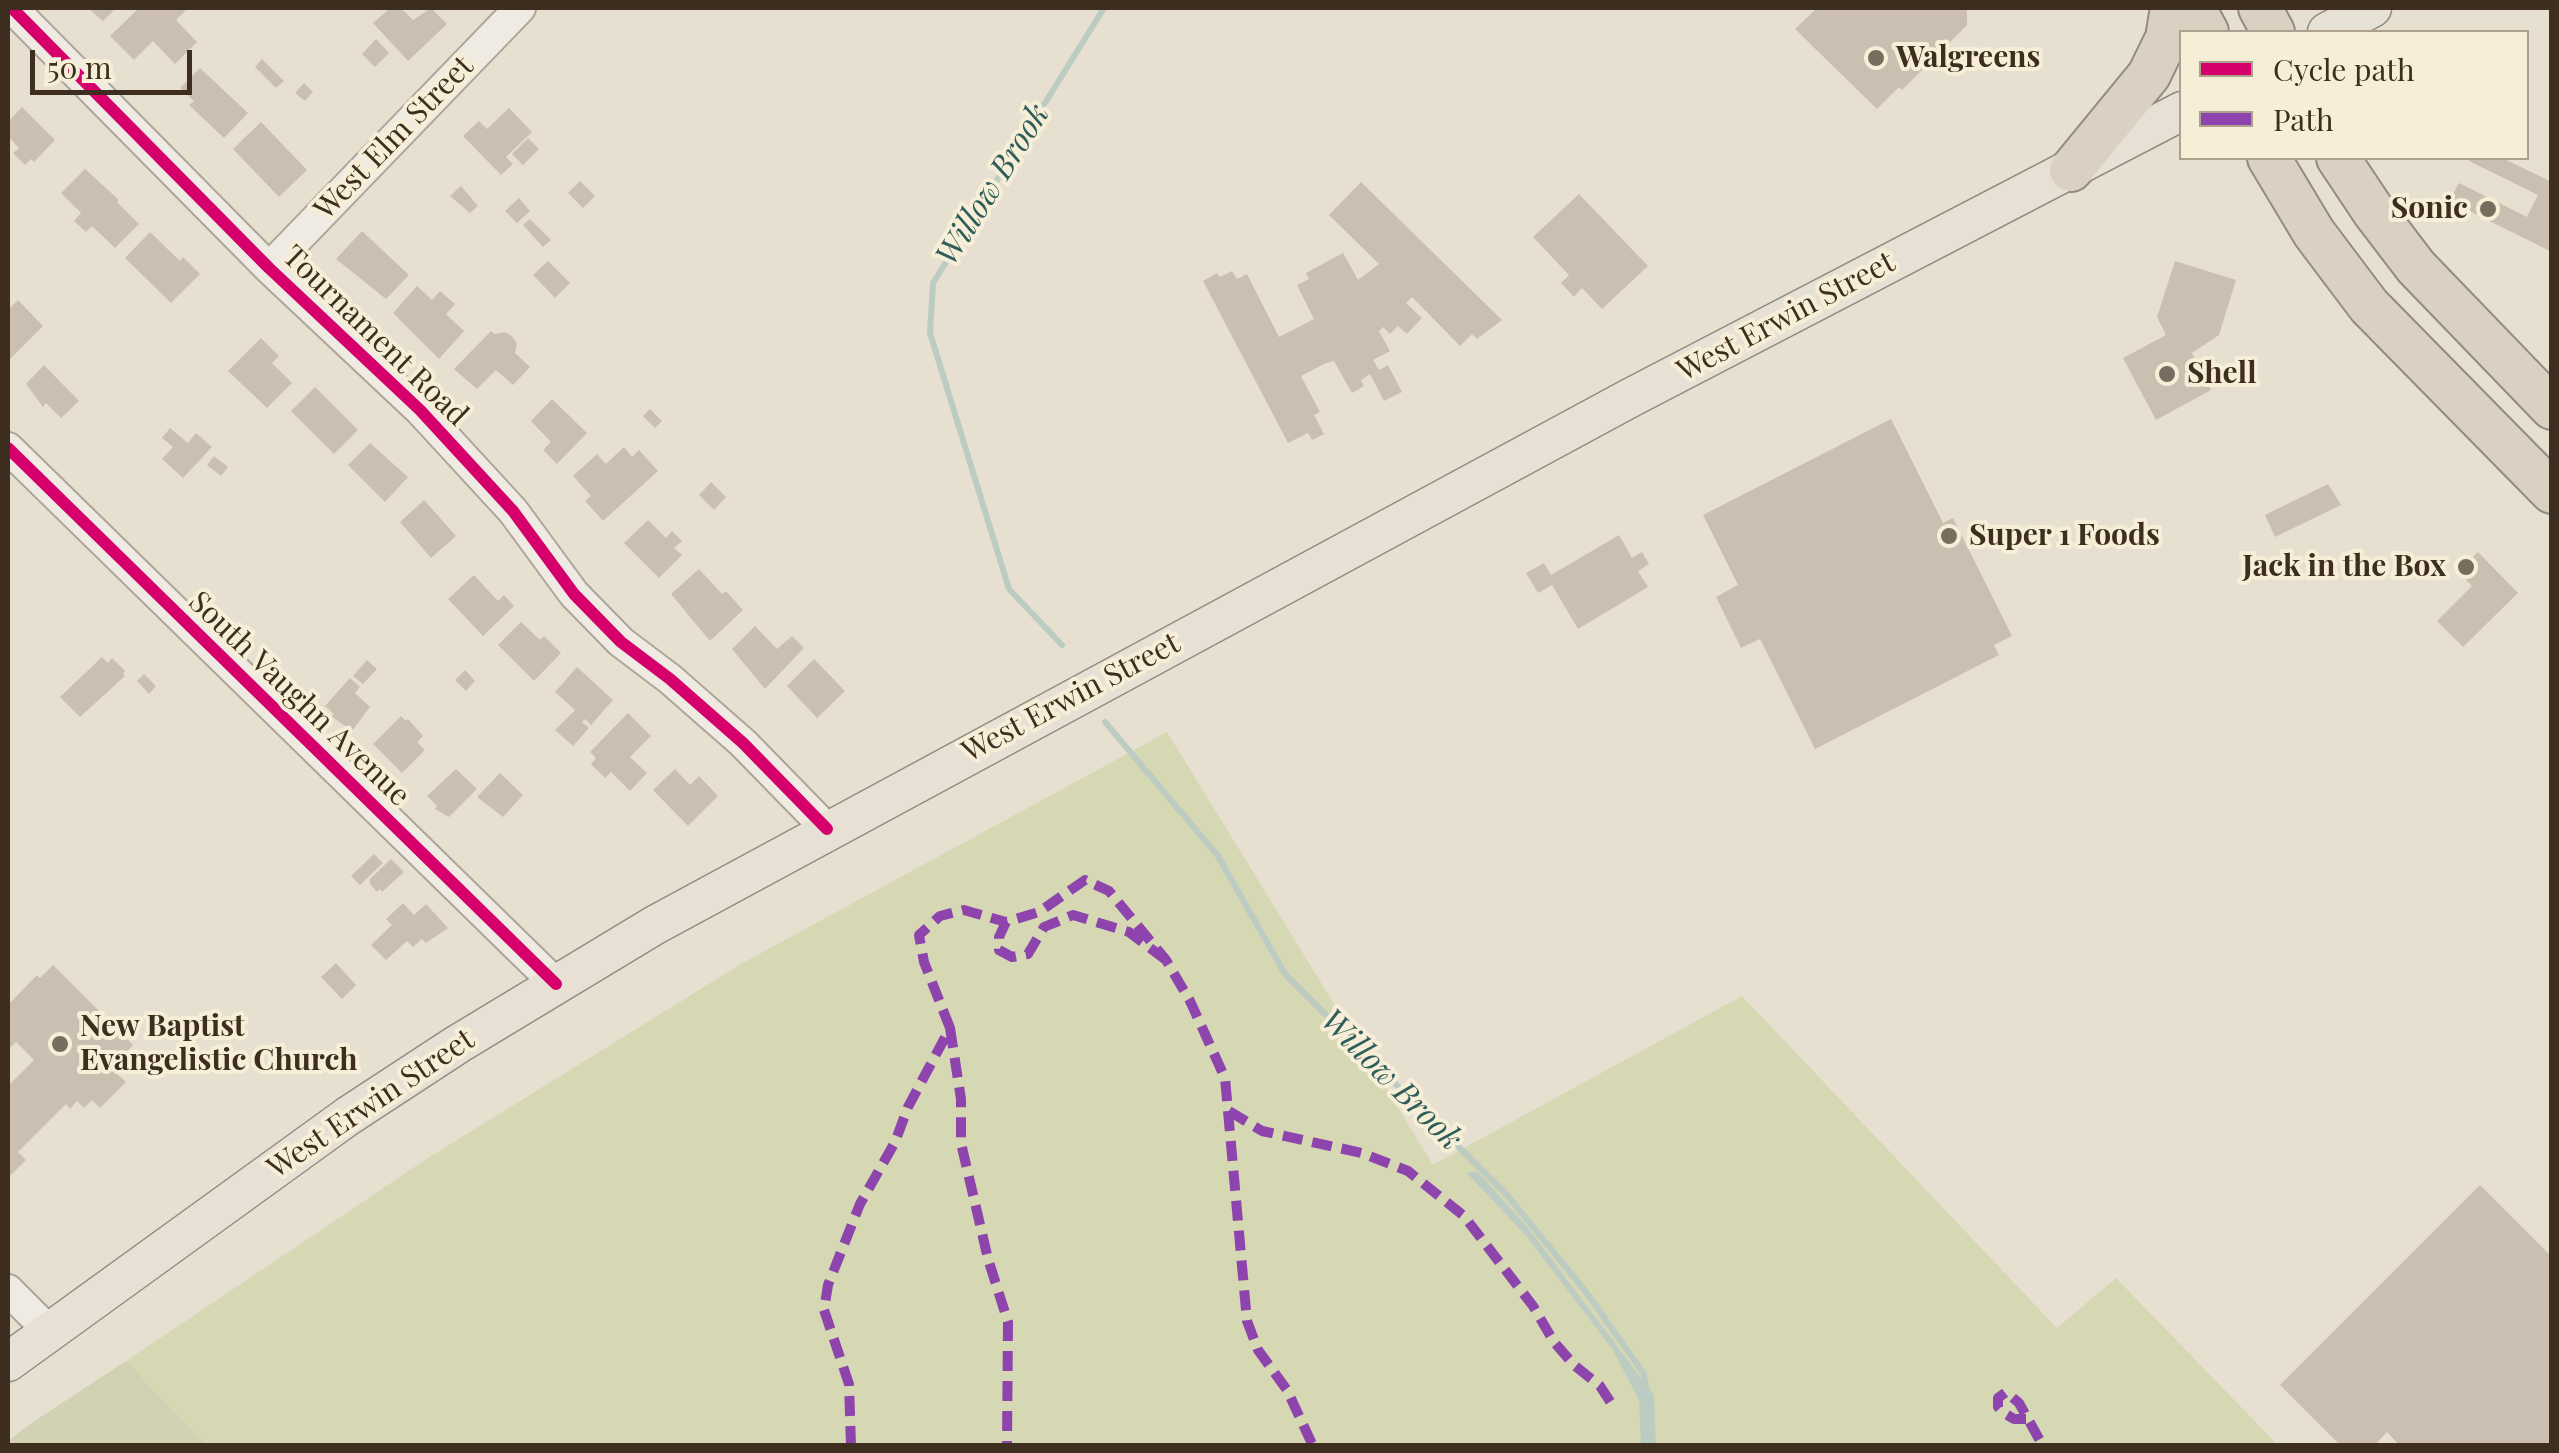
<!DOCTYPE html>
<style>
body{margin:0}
#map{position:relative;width:2559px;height:1453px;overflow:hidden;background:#e7e0d1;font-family:"Playfair Display",serif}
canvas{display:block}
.frame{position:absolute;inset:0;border:10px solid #3d2e20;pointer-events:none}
.legend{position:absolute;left:2179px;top:30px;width:350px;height:130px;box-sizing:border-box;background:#f7eed8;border:2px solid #ada18e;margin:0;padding:12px 18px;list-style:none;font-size:30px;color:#3d2e20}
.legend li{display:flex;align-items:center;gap:20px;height:50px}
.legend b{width:50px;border:2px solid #ada18e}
.scale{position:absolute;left:30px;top:50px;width:162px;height:45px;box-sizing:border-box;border:5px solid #3d2e20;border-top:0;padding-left:12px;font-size:30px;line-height:35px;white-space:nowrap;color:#3d2e20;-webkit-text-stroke:8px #f7eed8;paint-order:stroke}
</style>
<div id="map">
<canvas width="2559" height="1453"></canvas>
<div class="frame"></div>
<ul class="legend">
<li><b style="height:12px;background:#d6006c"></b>Cycle path</li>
<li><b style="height:12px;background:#8e44ad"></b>Path</li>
</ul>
<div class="scale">50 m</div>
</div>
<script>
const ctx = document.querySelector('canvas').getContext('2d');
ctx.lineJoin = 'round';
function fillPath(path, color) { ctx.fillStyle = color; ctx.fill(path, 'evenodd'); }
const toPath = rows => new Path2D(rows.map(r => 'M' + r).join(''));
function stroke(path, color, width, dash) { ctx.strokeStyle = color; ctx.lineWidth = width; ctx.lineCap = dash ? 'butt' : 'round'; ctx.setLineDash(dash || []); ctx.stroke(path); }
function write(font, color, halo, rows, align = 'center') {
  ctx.font = font + ' "Playfair Display",serif'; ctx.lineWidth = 8; ctx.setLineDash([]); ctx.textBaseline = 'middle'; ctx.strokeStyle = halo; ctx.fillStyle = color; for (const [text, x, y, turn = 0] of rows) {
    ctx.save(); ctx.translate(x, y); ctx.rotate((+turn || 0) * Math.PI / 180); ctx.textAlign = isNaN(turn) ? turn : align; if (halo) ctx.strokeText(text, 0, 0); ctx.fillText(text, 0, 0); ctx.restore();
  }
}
const green = toPath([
 [1167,732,1433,1165,1742,996,2057,1328,2116,1278,2278,1445,206,1446,126,1361,428,1158,741,964]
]);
const cemetery = toPath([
 [126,1361,206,1445,8,1445,8,1441,33,1422]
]);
const water = toPath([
 [1466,1172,1478,1172,1528,1228,1654,1395,1656,1445,1641,1445,1639,1400,1613,1350,1528,1238]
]);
const stream = toPath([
 [1062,645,1009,589,930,333,933,283,1104,8],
 [1105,722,1218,856,1285,974,1507,1195,1586,1292,1644,1374,1646,1388]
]);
const building = toPath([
 [88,8,116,8,103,21],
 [139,8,183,8,186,10,176,20,197,42,175,64,153,41,134,60,110,36],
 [390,8,401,8,413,20,431,8,447,24,408,61,373,23],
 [1817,8,1967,8,1967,25,1902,90,1899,87,1877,109,1795,29],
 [376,39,389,53,375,67,362,54],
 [262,59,284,81,276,88,255,67],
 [200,68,248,113,224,138,189,105,194,101,180,88],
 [304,83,313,92,305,101,295,93],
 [22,107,55,140,34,162,31,159,25,165,13,153,19,148,8,136,8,122],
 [509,108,532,132,506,157,513,164,501,175,463,136,479,121,487,129],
 [261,122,307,170,279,197,233,149],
 [528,138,539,149,523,165,512,154],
 [2471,158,2502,158,2552,182,2548,190,2552,192,2552,223,2548,229,2552,231,2552,252,2449,201,2459,183,2527,217,2538,195,2469,161],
 [85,169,119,200,117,202,139,224,115,248,92,226,86,232,74,221,81,213,61,193],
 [580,181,595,196,583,208,568,193],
 [1361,182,1502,320,1477,339,1472,334,1460,346,1412,297,1406,303,1422,318,1407,334,1398,326,1390,334,1383,327,1379,331,1390,351,1373,360,1379,370,1388,365,1402,392,1384,401,1370,374,1361,380,1364,386,1352,393,1334,361,1324,364,1301,376,1320,412,1314,415,1324,434,1312,440,1308,433,1288,443,1203,281,1217,273,1220,277,1232,271,1237,279,1247,274,1279,337,1314,319,1297,285,1309,279,1306,273,1343,253,1358,280,1379,264,1329,215],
 [461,186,478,206,470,213,450,196],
 [1579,194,1648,266,1602,309,1582,288,1574,297,1561,283,1569,275,1533,237],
 [519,198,530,211,517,223,505,211],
 [530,219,551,240,543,247,523,225],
 [362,231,409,275,386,299,336,259],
 [150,232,180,261,183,257,200,274,171,303,125,258],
 [548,261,570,283,555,298,533,275],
 [2175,261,2236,280,2219,335,2192,353,2211,390,2156,420,2123,358,2166,335,2157,317],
 [417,286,432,300,440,291,455,304,446,314,464,331,439,359,393,313],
 [18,300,43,326,8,361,8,310],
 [491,331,495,334,505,332,512,336,517,344,515,353,530,367,513,385,496,370,477,389,454,369],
 [261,338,279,356,272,363,292,383,267,408,228,371],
 [44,365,79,401,61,418,46,403,43,407,26,384],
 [315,387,358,430,334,454,291,411],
 [552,399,587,433,557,464,543,450,551,442,531,421],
 [650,409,662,421,655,428,643,416],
 [1891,419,1943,523,1953,518,2012,636,1994,645,1999,655,1815,749,1760,639,1741,648,1716,597,1738,585,1703,515],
 [170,428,188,443,196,433,212,447,183,478,162,459,173,447,162,438],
 [370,443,408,477,385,502,348,465],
 [624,447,632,457,639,450,658,471,603,521,585,501,591,496,573,476,597,454,606,464],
 [214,456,228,467,221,476,207,465],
 [711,482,726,497,714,510,699,495],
 [2328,484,2341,505,2275,537,2265,515],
 [424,500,456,536,431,558,400,522],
 [648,520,666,538,672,531,682,541,674,548,682,555,659,578,624,543],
 [1619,535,1632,558,1642,552,1649,564,1638,571,1648,587,1578,629,1552,585,1538,593,1526,573,1544,563,1551,575],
 [2478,552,2518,593,2463,647,2437,621,2472,586,2458,571],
 [699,569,722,594,726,591,743,610,710,641,671,594],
 [474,575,498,601,504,595,514,606,483,636,448,599],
 [521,622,540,640,544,636,561,653,534,681,498,645],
 [755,626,777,649,792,636,804,648,765,689,732,649],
 [102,657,108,663,112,658,125,671,123,674,125,676,80,717,60,697],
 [814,659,845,691,817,718,787,686],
 [367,660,377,669,363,684,353,676],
 [577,667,613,700,591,725,585,719,582,722,589,728,573,746,555,730,575,710,555,692],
 [465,670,475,681,466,691,455,680],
 [144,674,156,686,149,694,137,681],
 [350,678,360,687,355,693,370,707,352,731,331,716,334,714,325,706],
 [628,713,651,736,630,757,647,773,630,791,611,772,605,778,591,764,596,758,590,752],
 [401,716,406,721,408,719,423,736,417,742,425,750,402,773,373,744],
 [456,769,477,789,449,817,435,809,437,806,427,796],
 [675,769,690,785,699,776,718,796,688,826,653,790],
 [500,773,523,795,503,817,477,797],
 [374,854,383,863,360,885,351,876],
 [391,859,404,872,382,892,380,889,377,892,370,884,370,879],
 [403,903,414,915,426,904,448,928,426,943,422,939,413,947,407,941,386,960,371,945,392,925,386,919],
 [336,963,356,985,342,999,321,977],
 [53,965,133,1045,120,1059,126,1065,117,1074,126,1082,100,1108,92,1100,84,1108,77,1101,70,1109,66,1104,18,1152,26,1160,8,1178,8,1086,34,1060,16,1042,8,1050,8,1005,37,975,40,978],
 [2480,1185,2552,1257,2552,1446,2400,1446,2387,1432,2374,1446,2341,1446,2280,1385]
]);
const minor = toPath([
 [12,8,269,268,420,410,513,511,574,594,621,642,670,679,743,743,827,829],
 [269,268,520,8],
 [8,448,556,984],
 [8,1290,49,1331]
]);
const major = toPath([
 [2327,32,2372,8],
 [8,1362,348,1116,458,1044,655,925,1630,398,2182,111]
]);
const highway = toPath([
 [2194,8,2207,32],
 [2260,8,2273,32],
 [2269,158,2314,233,2369,306,2552,492],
 [2338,158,2374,212,2416,267,2552,408],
 [2071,170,2149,75,2167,38,2172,8]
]);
const quiet = toPath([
 [1166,960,1129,932,1073,915,1044,927,1028,954,1012,957,999,950,999,937,1006,922,1039,912,1085,880,1109,891,1166,960,1190,1001,1225,1078,1247,1321,1258,1350,1287,1390,1313,1446],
 [950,1028,961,1099,961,1143,988,1259,1008,1322,1007,1446],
 [1229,1111,1262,1131,1362,1153,1408,1171,1464,1216,1533,1306,1554,1342,1574,1365,1600,1386,1613,1406],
 [2026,1419,2014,1419,2004,1413,1998,1407,1998,1398,2006,1392,2019,1403,2043,1446],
 [851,1446,849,1384,824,1310,828,1285,860,1204,895,1142,908,1107,950,1028,924,962,919,935,940,916,964,910,1006,922]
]);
const cycleway = toPath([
 [12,8,269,268,420,410,513,511,574,594,621,642,670,679,743,743,827,829],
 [8,448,556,984]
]);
const markers = [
 [1876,58,10,"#786c5e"],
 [2488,209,10,"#786c5e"],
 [2167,374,10,"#786c5e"],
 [1949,536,10,"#786c5e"],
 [2466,567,10,"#786c5e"],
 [60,1044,10,"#786c5e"]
];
const poiNames = [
 ["Walgreens",1896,58],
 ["Sonic",2468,209,"right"],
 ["Shell",2187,374],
 ["Super 1 Foods",1969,536],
 ["Jack in the Box",2446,567,"right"],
 ["New Baptist",80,1027],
 ["Evangelistic Church",80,1061]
];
const streetNames = [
 ["West Elm Street",394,138,-46],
 ["West Erwin Street",1786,317,-28],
 ["Tournament Road",375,336,44],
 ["West Erwin Street",1071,698,-28],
 ["South Vaughn Avenue",299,699,44],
 ["West Erwin Street",371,1104,-34]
];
const waterNames = [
 ["Willow Brook",993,185,-58],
 ["Willow Brook",1391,1080,45]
];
fillPath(green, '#d6d7b3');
fillPath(cemetery, '#d1d1b3');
fillPath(water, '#bcccc2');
stroke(stream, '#bcccc2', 6);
fillPath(building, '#cbbfb2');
stroke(minor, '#ada599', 34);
stroke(major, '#928b80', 41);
stroke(highway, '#928b80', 46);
stroke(minor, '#efebe3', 30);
stroke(major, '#e6e1d4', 38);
stroke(highway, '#dad1c2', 42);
stroke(quiet, '#8e44ad', 10, [20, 10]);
stroke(cycleway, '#d6006c', 12);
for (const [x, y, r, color] of markers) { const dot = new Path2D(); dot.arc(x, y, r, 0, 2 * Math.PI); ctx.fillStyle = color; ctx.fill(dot); stroke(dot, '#f7eed8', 4); }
write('bold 30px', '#3d2e20', '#f7eed8', poiNames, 'left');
write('30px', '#3d2e20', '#f7eed8', streetNames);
write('italic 32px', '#2f5d5a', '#f7eed8', waterNames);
</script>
